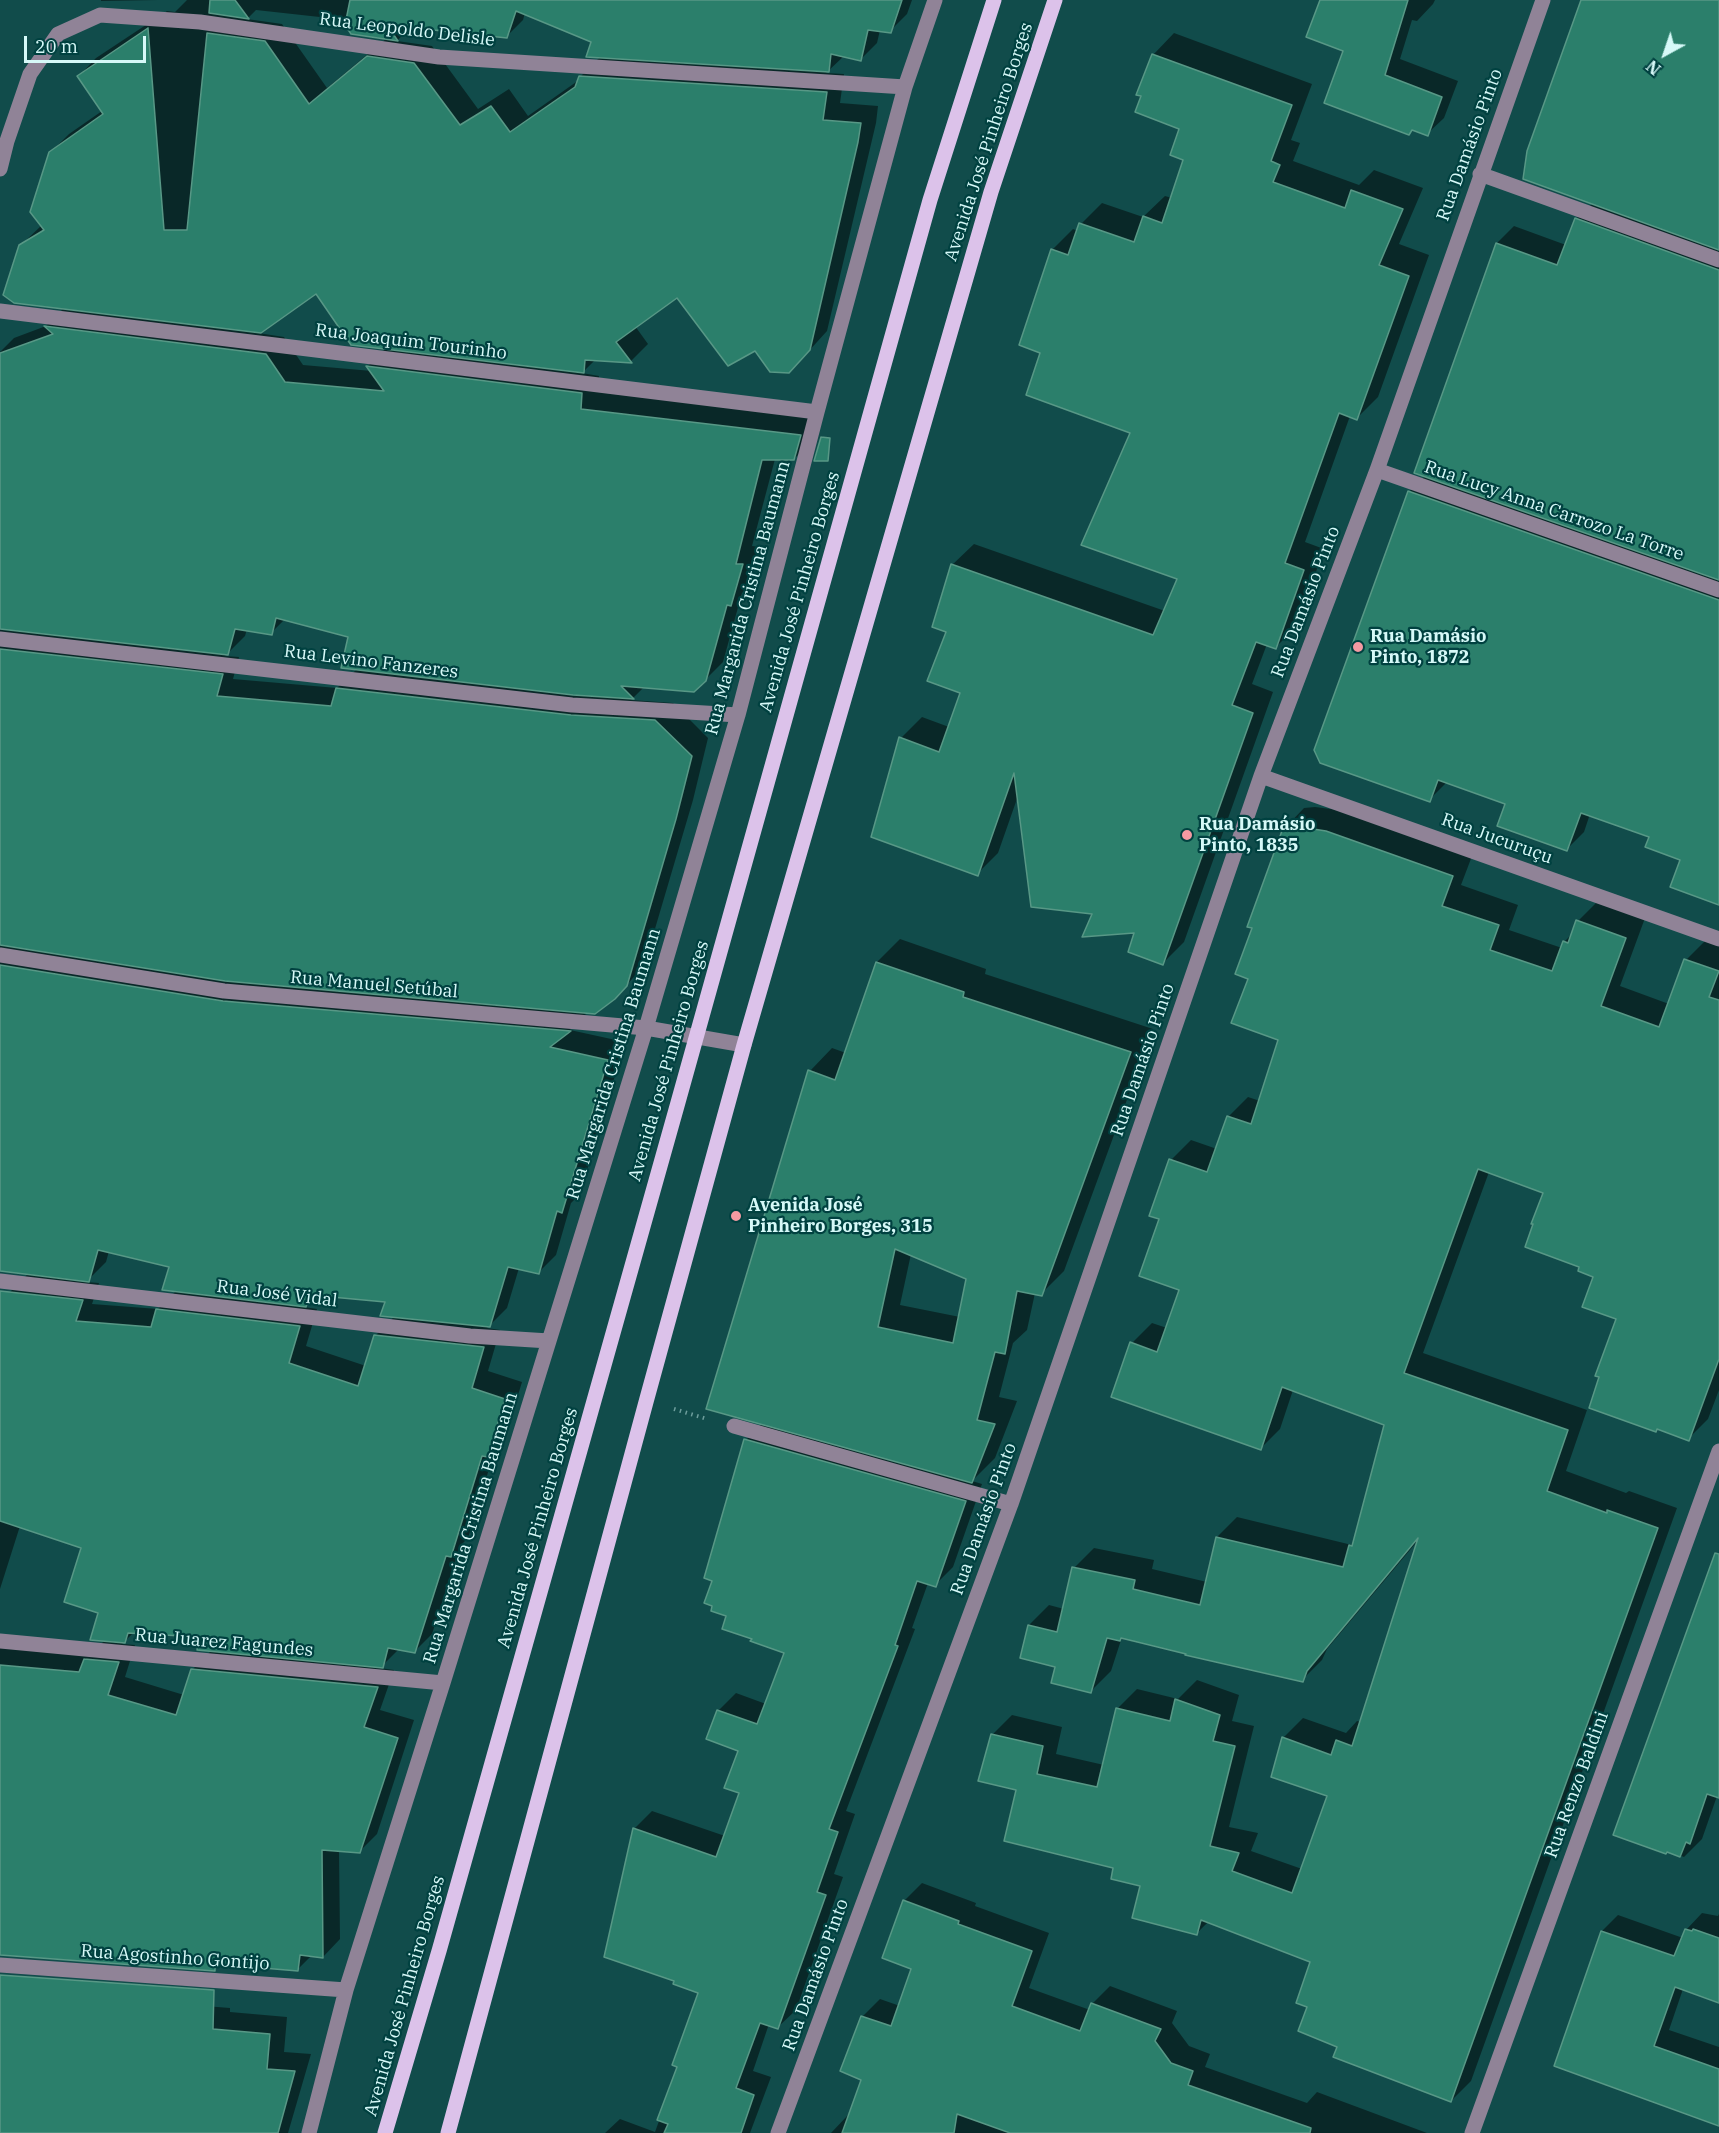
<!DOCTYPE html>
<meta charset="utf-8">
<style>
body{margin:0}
#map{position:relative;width:1719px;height:2133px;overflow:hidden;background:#114c4b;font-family:"IBM Plex Serif",serif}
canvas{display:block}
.north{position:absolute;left:1635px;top:24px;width:60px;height:60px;-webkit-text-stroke:4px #004140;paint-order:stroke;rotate:220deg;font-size:16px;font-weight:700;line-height:24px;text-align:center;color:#d6f9f8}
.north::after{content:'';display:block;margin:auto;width:21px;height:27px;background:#d6f9f8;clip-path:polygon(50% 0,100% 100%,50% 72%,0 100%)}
.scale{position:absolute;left:24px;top:36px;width:122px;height:27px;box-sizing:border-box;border:3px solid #d6f9f8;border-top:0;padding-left:8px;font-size:18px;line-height:21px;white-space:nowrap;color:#d6f9f8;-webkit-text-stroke:4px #004140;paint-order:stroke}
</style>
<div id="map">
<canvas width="1719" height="2133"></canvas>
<div class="north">N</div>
<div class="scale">20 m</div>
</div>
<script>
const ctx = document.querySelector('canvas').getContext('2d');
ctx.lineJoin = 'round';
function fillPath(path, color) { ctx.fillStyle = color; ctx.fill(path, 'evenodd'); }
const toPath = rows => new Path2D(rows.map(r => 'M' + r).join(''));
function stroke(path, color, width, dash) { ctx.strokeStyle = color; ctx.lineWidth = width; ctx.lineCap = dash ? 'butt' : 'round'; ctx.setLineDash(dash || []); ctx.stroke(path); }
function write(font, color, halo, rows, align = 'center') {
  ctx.font = font + ' "IBM Plex Serif",serif'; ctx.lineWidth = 4.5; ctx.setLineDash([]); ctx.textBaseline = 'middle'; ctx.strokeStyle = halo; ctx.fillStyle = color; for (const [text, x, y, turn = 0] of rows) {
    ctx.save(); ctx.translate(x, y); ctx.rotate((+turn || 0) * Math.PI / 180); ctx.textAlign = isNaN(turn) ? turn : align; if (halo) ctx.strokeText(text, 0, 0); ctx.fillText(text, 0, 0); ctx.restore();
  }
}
const shadow = toPath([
 [101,0,158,0,101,1],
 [187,0,912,0,907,14,890,31,880,30,877,43,860,60,844,56,826,73,844,74,840,103,878,106,876,123,827,331,807,353,755,349,677,296,635,326,648,344,631,361,596,359,582,373,599,376,598,392,818,418,812,441,794,459,775,459,752,546,760,547,749,587,742,593,723,662,705,680,645,686,631,700,673,703,708,738,693,800,644,966,621,991,588,1012,570,1030,625,1042,580,1194,571,1203,556,1255,538,1273,519,1268,507,1308,487,1328,500,1330,488,1371,522,1382,505,1438,496,1446,468,1538,460,1546,432,1634,415,1651,400,1648,380,1668,394,1670,380,1710,414,1720,377,1834,360,1851,339,1850,340,1939,323,1957,312,1955,297,1970,0,1945,0,1646,90,1655,105,1640,100,1612,83,1547,20,1526,0,1589,0,1322,9,1293,29,1273,0,1263,0,352,14,338,46,326,64,308,21,245,42,225,51,152,69,134,102,111,79,76,96,58,167,11,175,12],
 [256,10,347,20,387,38,327,88,282,24,247,19],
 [525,13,593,41,601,56,580,77,579,80,528,116,509,89,478,109,432,46,397,41,410,27,506,37,523,20],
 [316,292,387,347,368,366,372,371,303,365,284,337,258,333],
 [285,619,350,636,357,669,337,688,233,679,239,657,225,656,245,636,247,629,271,633],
 [109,1251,170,1265,177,1290,158,1309,92,1304,99,1283,86,1282,106,1262],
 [317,1294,387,1300,395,1316,376,1335,366,1366,306,1346,317,1309,304,1307],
 [134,1632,202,1636,212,1650,192,1670,184,1695,125,1677,135,1645,122,1644],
 [1322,0,1435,0,1433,4,1417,21,1412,20,1400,59,1458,81,1444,118,1427,134,1345,50],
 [1583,0,1719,0,1719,903,1682,859,1650,837,1590,814,1584,832,1567,849,1507,803,1447,782,1429,800,1409,492,1426,475,1497,243,1514,226,1566,245,1576,219,1593,203],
 [1174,33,1312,84,1291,140,1300,143,1293,161,1359,185,1374,170,1423,188,1399,244,1429,255,1378,397,1357,418,1350,416,1305,542,1324,549,1297,626,1276,647,1267,644,1252,684,1273,692,1184,942,1163,963,1137,932,1094,912,1018,796,998,853,977,874,901,738,922,717,949,727,962,692,948,631,952,565,974,544,1165,611,1179,578,1132,432,1042,352,1052,250,1073,229,1078,231,1081,224,1102,203,1143,217,1165,196,1172,198,1185,159,1181,128,1153,55],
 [1315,807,1346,811,1472,856,1461,885,1518,905,1509,930,1562,948,1564,942,1574,932,1578,921,1598,901,1645,918,1620,986,1669,1004,1686,960,1706,940,1719,944,1719,1390,1708,1419,1688,1439,1658,1428,1656,1430,1618,1318,1595,1276,1581,1266,1545,1192,1489,1172,1423,1353,1587,1410,1566,1471,1626,1493,1629,1491,1677,1508,1471,2081,1451,2101,1339,2046,1309,2006,1312,1962,1208,1922,1197,1933,1141,1885,1115,1867,1018,1789,992,1735,1012,1715,1062,1727,1056,1754,1104,1765,1117,1709,1137,1689,1178,1699,1197,1680,1239,1695,1232,1721,1254,1726,1229,1827,1258,1833,1251,1851,1302,1869,1329,1795,1283,1738,1303,1718,1346,1733,1357,1721,1361,1722,1420,1538,1327,1649,1322,1660,1302,1680,1122,1637,1111,1671,1091,1691,1057,1666,1029,1625,1049,1605,1064,1609,1074,1568,1094,1548,1154,1560,1152,1569,1207,1582,1217,1537,1237,1517,1352,1545,1355,1542,1386,1424,1293,1390,1280,1429,1260,1449,1132,1343,1152,1323,1167,1328,1181,1290,1161,1218,1171,1160,1191,1140,1217,1149,1228,1117,1248,1097,1260,1101,1280,1039,1249,978,1254,927,1284,829,1304,808],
 [900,939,986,969,985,974,1153,1029,1064,1271,1041,1294,1035,1293,1027,1330,1013,1343,999,1397,1017,1401,995,1458,972,1481,982,1484,953,1567,935,1585,928,1583,912,1628,915,1629,846,1811,855,1814,834,1874,843,1877,820,1942,796,2010,778,2027,769,2024,753,2071,771,2077,750,2133,605,2133,620,2119,655,2132,679,2066,700,1992,676,1980,605,1956,635,1828,652,1811,725,1836,741,1792,740,1750,718,1711,736,1693,766,1704,785,1652,754,1638,728,1615,714,1580,746,1440,763,1423,810,1071,832,1048,846,1053,877,962],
 [911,1254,968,1278,960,1317,900,1305],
 [1719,1591,1719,1796,1717,1796,1702,1839,1684,1857,1668,1851],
 [922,1883,976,1903,975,1906,1049,1933,1029,1988,1090,2010,1092,2004,1110,1986,1177,2011,1172,2023,1189,2046,1210,2054,1205,2067,1307,2103,1317,2092,1427,2133,831,2133,848,2115,850,2116,863,2079,862,2017,880,1999,900,2006,913,1968,904,1901],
 [1702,1913,1718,1916,1719,1914,1719,2002,1683,1989,1669,2030,1719,2047,1719,2124,1556,2065,1602,1931,1618,1915,1683,1938,1686,1930],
 [0,1990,230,2008,230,2012,287,2017,284,2052,311,2054,288,2133,0,2133]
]);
const building = toPath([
 [210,0,235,0,249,19,209,13,210,0],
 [350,0,902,0,891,33,868,30,861,61,831,54,829,72,586,57,591,42,516,11,507,38,387,25,398,41,351,34,345,25,350,0],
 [1320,0,1408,0,1385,75,1442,97,1428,136,1412,130,1409,135,1324,103,1343,51,1306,37,1320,0],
 [1581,0,1719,0,1719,250,1523,179,1527,151,1581,0],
 [148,28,164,230,187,230,207,33,265,41,309,104,367,56,414,63,460,125,491,106,510,132,575,87,579,76,827,92,823,120,861,123,858,142,810,350,789,373,770,372,755,351,728,366,677,298,616,342,632,363,585,360,584,373,351,345,316,294,261,333,14,303,3,295,19,245,44,230,30,212,49,152,103,114,77,76,148,28],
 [1152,54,1292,105,1271,161,1280,165,1273,182,1345,208,1351,190,1403,209,1379,265,1409,276,1357,420,1339,413,1285,563,1304,570,1276,649,1256,642,1232,705,1253,713,1163,965,1128,952,1134,933,1082,937,1092,914,1031,907,1014,773,978,876,871,837,899,737,939,752,960,693,927,681,946,632,932,627,951,564,1153,635,1177,579,1081,545,1130,433,1026,395,1040,353,1019,345,1051,249,1068,255,1079,223,1134,242,1143,216,1162,223,1183,160,1170,155,1179,129,1135,112,1141,96,1136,95,1152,54],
 [1575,218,1719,270,1719,580,1414,473,1496,243,1557,265,1575,218],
 [44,326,266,354,285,382,384,391,366,366,582,393,581,409,801,435,794,460,762,460,736,564,743,564,731,606,727,605,706,681,694,692,621,686,634,699,573,695,341,668,348,637,276,618,272,635,235,629,228,655,0,629,0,353,53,334,44,326],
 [821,437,830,438,828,461,814,461,821,437],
 [1408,491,1719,600,1719,905,1670,887,1680,860,1645,847,1649,837,1581,813,1567,851,1497,826,1505,804,1438,780,1430,802,1320,763,1314,750,1408,491],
 [0,649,223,674,217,696,331,706,336,688,571,715,655,720,692,756,676,819,627,986,615,999,595,1014,225,981,0,945,0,649],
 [1294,826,1326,831,1453,876,1442,906,1499,925,1490,950,1552,971,1563,941,1568,943,1576,920,1626,938,1601,1006,1659,1027,1684,959,1719,971,1709,997,1719,1000,1719,1359,1689,1441,1657,1429,1656,1432,1589,1408,1599,1377,1595,1376,1616,1319,1582,1307,1593,1277,1578,1271,1579,1267,1525,1247,1533,1224,1531,1224,1543,1193,1478,1169,1404,1373,1568,1430,1547,1491,1607,1513,1607,1510,1658,1528,1451,2102,1333,2057,1337,2047,1298,2031,1307,2007,1296,2003,1310,1962,1201,1920,1197,1935,1132,1918,1140,1886,1111,1879,1113,1868,1004,1841,1016,1790,978,1781,991,1734,1043,1746,1037,1774,1097,1787,1116,1708,1170,1721,1175,1699,1220,1715,1213,1741,1235,1746,1210,1846,1239,1853,1232,1871,1292,1893,1327,1796,1271,1777,1282,1737,1331,1755,1336,1740,1352,1746,1418,1538,1307,1671,1303,1682,1185,1655,1186,1654,1121,1638,1120,1641,1107,1638,1091,1693,1051,1683,1055,1667,1020,1658,1028,1625,1057,1632,1072,1567,1135,1580,1133,1589,1200,1605,1216,1537,1343,1567,1349,1545,1352,1546,1384,1425,1282,1387,1261,1450,1111,1397,1130,1342,1157,1352,1179,1290,1139,1276,1159,1219,1149,1216,1169,1159,1207,1172,1227,1116,1251,1124,1278,1040,1231,1023,1248,979,1235,974,1252,928,1247,927,1283,828,1294,826],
 [876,962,964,992,963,997,1131,1052,1042,1296,1017,1291,1005,1354,995,1352,977,1420,995,1424,972,1483,706,1409,808,1070,835,1080,876,962],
 [895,1249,966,1279,953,1343,878,1327,895,1249],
 [0,965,223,1001,571,1031,550,1047,608,1060,562,1213,557,1211,539,1274,508,1267,490,1327,380,1316,385,1302,310,1295,306,1307,162,1290,169,1267,98,1250,89,1282,0,1271,0,965],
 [0,1291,83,1300,76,1321,151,1327,156,1309,300,1326,289,1363,358,1386,374,1335,484,1347,472,1388,505,1399,488,1457,482,1456,451,1557,446,1556,415,1653,388,1648,383,1668,197,1650,200,1637,128,1633,125,1643,90,1640,98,1613,64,1602,81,1548,0,1521,0,1291],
 [744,1439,966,1501,936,1587,917,1581,895,1645,898,1646,829,1829,838,1832,817,1892,826,1895,778,2029,760,2023,736,2088,754,2095,741,2133,664,2133,668,2124,657,2120,677,2067,672,2065,698,1993,673,1984,674,1981,604,1957,633,1828,716,1857,739,1793,724,1788,738,1751,706,1739,717,1710,757,1724,784,1653,750,1641,752,1639,722,1629,726,1616,711,1611,712,1606,704,1603,712,1581,704,1578,744,1439],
 [1715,1553,1719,1554,1719,1798,1707,1794,1690,1844,1686,1842,1680,1857,1667,1852,1666,1854,1613,1835,1715,1553],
 [84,1659,119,1662,108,1695,176,1715,191,1669,378,1687,364,1727,398,1738,360,1853,322,1850,323,1958,300,1955,298,1971,215,1964,215,1971,0,1955,0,1665,79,1672,84,1659],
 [903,1900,959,1921,958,1924,1032,1951,1012,2006,1080,2031,1091,2003,1161,2029,1155,2041,1171,2063,1193,2071,1188,2085,1311,2128,1310,2133,1010,2133,957,2114,954,2133,842,2133,861,2080,840,2071,861,2016,891,2026,911,1969,882,1958,903,1900],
 [1685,1929,1692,1931,1693,1929,1719,1938,1719,2003,1675,1987,1654,2046,1719,2069,1719,2126,1554,2066,1601,1931,1674,1956,1685,1929],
 [0,1975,214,1990,213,2029,270,2034,267,2069,295,2071,278,2133,0,2133,0,1975]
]);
const path = toPath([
 [674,1409,707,1419]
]);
const minor = toPath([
 [0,169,7,141,30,74,58,34,100,15,200,22,439,57,905,87],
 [1480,174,1719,260],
 [0,311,817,412],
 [1377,470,1719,590],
 [0,639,572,705,738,715],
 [1261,776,1719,939],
 [0,955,224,991,646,1028,744,1045],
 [0,1281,470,1336,549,1341],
 [734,1426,1011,1504],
 [0,1641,443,1683],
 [0,1965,346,1990],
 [309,2133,346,1990,443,1683,646,1028,738,715,817,412,905,87,935,0],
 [778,2133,1011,1504,1261,776,1377,470,1543,0],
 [1472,2133,1719,1451]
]);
const major = toPath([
 [385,2133,439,1951,677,1106,930,200,994,0],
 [448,2133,646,1402,744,1045,991,192,1055,0]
]);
const markers = [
 [1358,647,6,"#f49aa2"],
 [1187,835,6,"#f49aa2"],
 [736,1216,6,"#f49aa2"]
];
const streetNames = [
 ["Rua Leopoldo Delisle",407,30,7],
 ["Avenida José Pinheiro Borges",989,142,-72],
 ["Rua Damásio Pinto",1470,145,-70],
 ["Rua Joaquim Tourinho",411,342,7],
 ["Rua Lucy Anna Carrozo La Torre",1554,511,19],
 ["Avenida José Pinheiro Borges",800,592,-74],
 ["Rua Margarida Cristina Baumann",748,598,-75],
 ["Rua Damásio Pinto",1306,602,-69],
 ["Rua Levino Fanzeres",371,662,7],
 ["Rua Jucuruçu",1497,839,20],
 ["Rua Manuel Setúbal",374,985,5],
 ["Rua Damásio Pinto",1143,1060,-71],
 ["Avenida José Pinheiro Borges",669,1061,-74],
 ["Rua Margarida Cristina Baumann",614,1064,-73],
 ["Rua José Vidal",277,1294,7],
 ["Rua Damásio Pinto",984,1519,-70],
 ["Rua Margarida Cristina Baumann",471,1528,-73],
 ["Avenida José Pinheiro Borges",538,1528,-74],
 ["Rua Juarez Fagundes",224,1643,5],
 ["Rua Renzo Baldini",1577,1785,-70],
 ["Rua Agostinho Gontijo",175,1958,4],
 ["Rua Damásio Pinto",816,1975,-70],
 ["Avenida José Pinheiro Borges",405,1996,-74]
];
const poiNames = [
 ["Rua Damásio",1370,637],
 ["Pinto, 1872",1370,658],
 ["Rua Damásio",1199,825],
 ["Pinto, 1835",1199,846],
 ["Avenida José",748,1206],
 ["Pinheiro Borges, 315",748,1227]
];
fillPath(shadow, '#0007');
fillPath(building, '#2b7f6b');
stroke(building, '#589886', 1.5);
stroke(path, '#6e9e9d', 4, [1.5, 4.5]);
stroke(minor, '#908397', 15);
stroke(major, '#dcc2ea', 15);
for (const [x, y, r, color] of markers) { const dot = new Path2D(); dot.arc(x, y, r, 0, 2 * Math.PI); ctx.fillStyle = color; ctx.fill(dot); stroke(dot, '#004140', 2); }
write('18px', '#d6f9f8', '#004140', streetNames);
write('bold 18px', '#d6f9f8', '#004140', poiNames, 'left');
</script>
